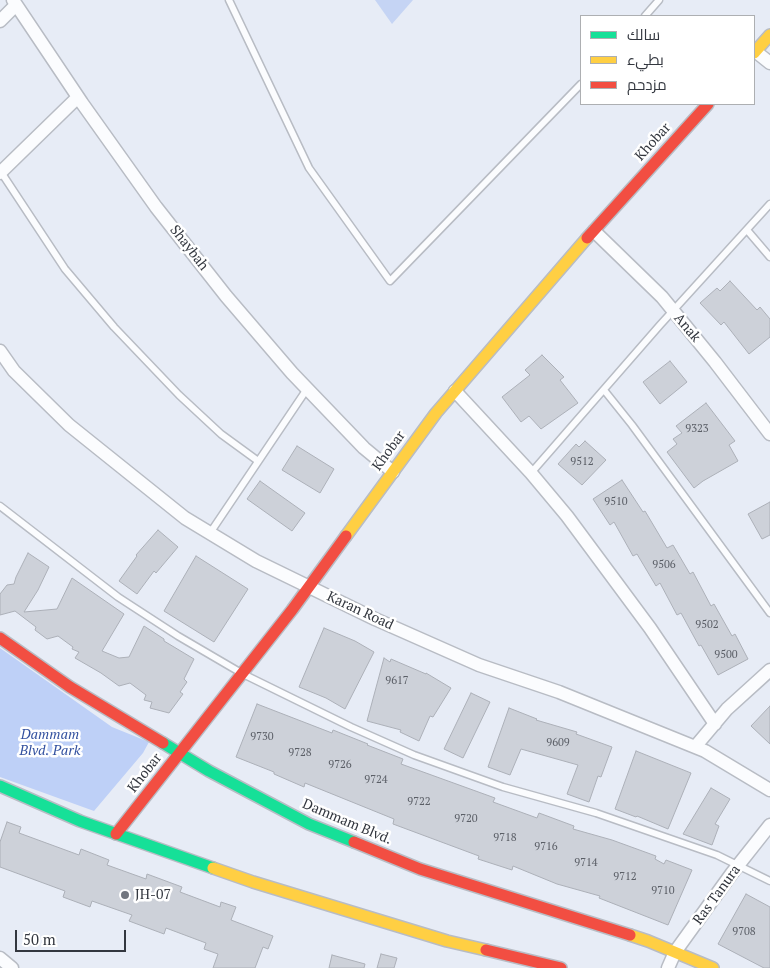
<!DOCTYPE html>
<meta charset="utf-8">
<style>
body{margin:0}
#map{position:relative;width:770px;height:968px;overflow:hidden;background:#e7ecf6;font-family:"PT Serif",Cairo,serif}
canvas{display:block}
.legend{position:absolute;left:580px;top:15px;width:175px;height:90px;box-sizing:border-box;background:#fff;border:1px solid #adafb2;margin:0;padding:6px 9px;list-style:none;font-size:15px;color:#33373f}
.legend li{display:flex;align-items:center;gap:10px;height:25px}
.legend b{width:25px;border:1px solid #adafb2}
.scale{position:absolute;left:15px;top:930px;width:111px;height:22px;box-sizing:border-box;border:2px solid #33373f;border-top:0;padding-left:6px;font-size:15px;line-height:18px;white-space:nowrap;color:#33373f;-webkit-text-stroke:4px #fff;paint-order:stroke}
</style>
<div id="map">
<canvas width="770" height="968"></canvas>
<ul class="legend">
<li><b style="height:6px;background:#16e098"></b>سالك</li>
<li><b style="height:6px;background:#ffcf43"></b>بطيء</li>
<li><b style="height:6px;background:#f24e42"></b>مزدحم</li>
</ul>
<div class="scale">50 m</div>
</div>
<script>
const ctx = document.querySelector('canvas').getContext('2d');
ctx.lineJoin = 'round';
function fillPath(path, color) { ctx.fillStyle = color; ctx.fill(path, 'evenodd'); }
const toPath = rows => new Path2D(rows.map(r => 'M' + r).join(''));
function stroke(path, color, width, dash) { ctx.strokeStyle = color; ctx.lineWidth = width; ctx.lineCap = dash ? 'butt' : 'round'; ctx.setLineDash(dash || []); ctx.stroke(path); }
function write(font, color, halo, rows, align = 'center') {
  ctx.font = font + ' "PT Serif",serif'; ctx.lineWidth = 5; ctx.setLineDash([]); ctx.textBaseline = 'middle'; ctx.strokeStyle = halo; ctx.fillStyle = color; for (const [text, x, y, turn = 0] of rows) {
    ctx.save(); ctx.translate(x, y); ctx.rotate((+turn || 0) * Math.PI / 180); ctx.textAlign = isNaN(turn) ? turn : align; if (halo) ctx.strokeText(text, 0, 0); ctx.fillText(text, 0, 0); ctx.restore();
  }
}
const green = toPath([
 [0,648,112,727,149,742,143,753,94,811,0,777]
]);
const water = toPath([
 [375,0,413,0,392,24]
]);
const building = toPath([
 [730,281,757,310,760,307,770,319,770,337,749,354,724,322,721,325,700,303,717,288,720,291,730,281],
 [542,355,564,377,560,380,578,403,541,429,529,416,521,422,502,397,530,375,525,370,542,355],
 [670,361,687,382,660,404,643,382,670,361],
 [706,403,735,441,729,445,738,461,703,481,694,488,667,452,677,444,673,439,682,433,676,426,706,403],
 [585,441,606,460,582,485,558,464,576,444,579,447,585,441],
 [297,446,334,469,320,493,282,470,297,446],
 [622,480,643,512,645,511,667,548,673,545,690,574,693,572,711,606,714,604,732,636,735,634,748,659,718,675,701,645,699,646,681,613,677,615,660,583,656,586,637,554,633,556,614,522,610,525,593,499,622,480],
 [260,481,305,513,292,531,247,499,260,481],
 [770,502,770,535,762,539,748,514,770,502],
 [158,530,178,547,156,573,154,571,137,594,119,581,137,556,136,555,158,530],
 [28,553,49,567,38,590,24,612,57,609,72,578,124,614,102,651,119,658,129,657,144,626,164,639,164,641,194,659,184,679,187,682,180,692,183,694,169,713,150,708,152,702,144,700,146,695,130,683,119,686,101,673,75,658,79,652,72,649,73,647,58,636,47,639,35,630,36,627,15,611,0,615,0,594,7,585,14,584,16,577,28,553],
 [196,556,248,589,214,642,164,611,196,556],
 [324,628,355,641,374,652,345,709,326,698,299,687,324,628],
 [384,658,390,662,391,659,426,674,426,673,451,688,433,717,430,716,419,741,400,732,401,730,367,721,384,658],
 [471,693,490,702,463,758,444,749,471,693],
 [257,704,332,733,333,730,368,744,367,745,403,759,401,764,495,798,493,802,537,818,539,813,574,826,573,829,612,840,656,856,655,859,664,864,666,860,692,870,668,925,599,898,600,896,557,884,513,866,512,870,478,859,479,856,393,824,394,819,305,783,304,787,274,774,274,772,236,757,257,704],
 [770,706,770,744,751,726,770,706],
 [509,708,537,719,536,720,577,732,576,734,612,747,601,777,598,776,589,802,567,794,578,765,521,749,510,775,488,767,509,708],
 [636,751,691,773,668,829,637,816,636,817,615,809,636,751],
 [711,788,730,799,715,824,719,826,712,845,683,834,711,788],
 [7,822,21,827,19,833,79,855,81,849,109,860,107,865,146,879,147,874,182,887,180,892,220,907,221,902,236,907,231,920,273,936,268,949,263,947,255,968,213,968,218,954,204,949,206,943,166,928,164,934,129,921,132,915,92,901,90,907,63,897,65,891,0,867,0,842,7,822],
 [746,894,770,907,770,968,764,968,718,944,746,894],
 [381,954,397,958,394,968,377,968,381,954],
 [332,955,365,964,364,968,329,968,332,955]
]);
const lane = toPath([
 [229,0,309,168,390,281,581,84],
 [645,16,659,0],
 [1,172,65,269,114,327,179,395,221,434,258,461],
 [747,230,770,257],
 [604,390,632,425,770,613],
 [531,473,660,325,770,204],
 [0,506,118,597,178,636,243,674,351,727,414,755,503,787,596,813,717,855,770,881],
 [210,533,307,389]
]);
const street = toPath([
 [13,0,82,103,156,207,226,296,292,373,364,448,393,472],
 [0,21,16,5],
 [755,51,770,63],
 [0,173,78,97],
 [594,231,662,297,715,362,770,434],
 [0,351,14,371,69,425,185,518,256,561,375,619,479,665,559,692,705,751,770,790],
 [455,391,531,473,567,516,650,628,715,724],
 [695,747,727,709,770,670],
 [0,958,12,968],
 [668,968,675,952,732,873,770,825]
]);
const fast = toPath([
 [163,743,209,771,309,824,354,842],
 [0,786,80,821,213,868]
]);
const slow = toPath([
 [754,53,770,35],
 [346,536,436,413,587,238],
 [213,868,253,882,447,941,486,950],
 [630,935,648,941,713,968]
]);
const jam = toPath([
 [587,238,708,104],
 [0,638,70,687,163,743],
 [116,834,292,610,346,536],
 [354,842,420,869,630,935],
 [486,950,561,968]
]);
const markers = [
 [125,895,5,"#72767f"]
];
const numberNames = [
 ["9323",697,429],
 ["9512",582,462],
 ["9510",616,502],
 ["9506",664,565],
 ["9502",707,625],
 ["9500",726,655],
 ["9617",397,681],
 ["9730",262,737],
 ["9609",558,743],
 ["9728",300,753],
 ["9726",340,765],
 ["9724",376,780],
 ["9722",419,802],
 ["9720",466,819],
 ["9718",505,838],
 ["9716",546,847],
 ["9714",586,863],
 ["9712",625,877],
 ["9710",663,891],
 ["9708",744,932]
];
const streetNames = [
 ["Khobar",653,142,-48],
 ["Shaybah",189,248,52],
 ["Anak",687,328,50],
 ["Khobar",389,451,-54],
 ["Karan Road",360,611,25],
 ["Khobar",145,773,-52],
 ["Dammam Blvd.",347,822,23],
 ["Ras Tanura",717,895,-54]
];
const parkNames = [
 ["Dammam",50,735],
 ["Blvd. Park",50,751]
];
const poiNames = [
 ["JH-07",135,895]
];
fillPath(green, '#bed0f7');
fillPath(water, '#c5d4f4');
fillPath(building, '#cdd1d9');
stroke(building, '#acb0b8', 1);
stroke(lane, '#b8bcc4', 9);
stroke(street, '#b8bcc4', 15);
stroke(fast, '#b8bcc4', 14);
stroke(slow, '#b8bcc4', 14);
stroke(jam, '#b8bcc4', 14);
stroke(lane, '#fbfcfe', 6);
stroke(street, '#fbfcfe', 12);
stroke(fast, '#16e098', 11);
stroke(slow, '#ffcf43', 11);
stroke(jam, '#f24e42', 11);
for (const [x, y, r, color] of markers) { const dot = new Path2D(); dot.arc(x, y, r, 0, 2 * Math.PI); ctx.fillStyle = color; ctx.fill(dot); stroke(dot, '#fff', 2); }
write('11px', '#5a5e66', null, numberNames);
write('14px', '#33373f', '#fff', streetNames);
write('italic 14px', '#32509f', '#fff', parkNames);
write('14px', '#33373f', '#fff', poiNames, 'left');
</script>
